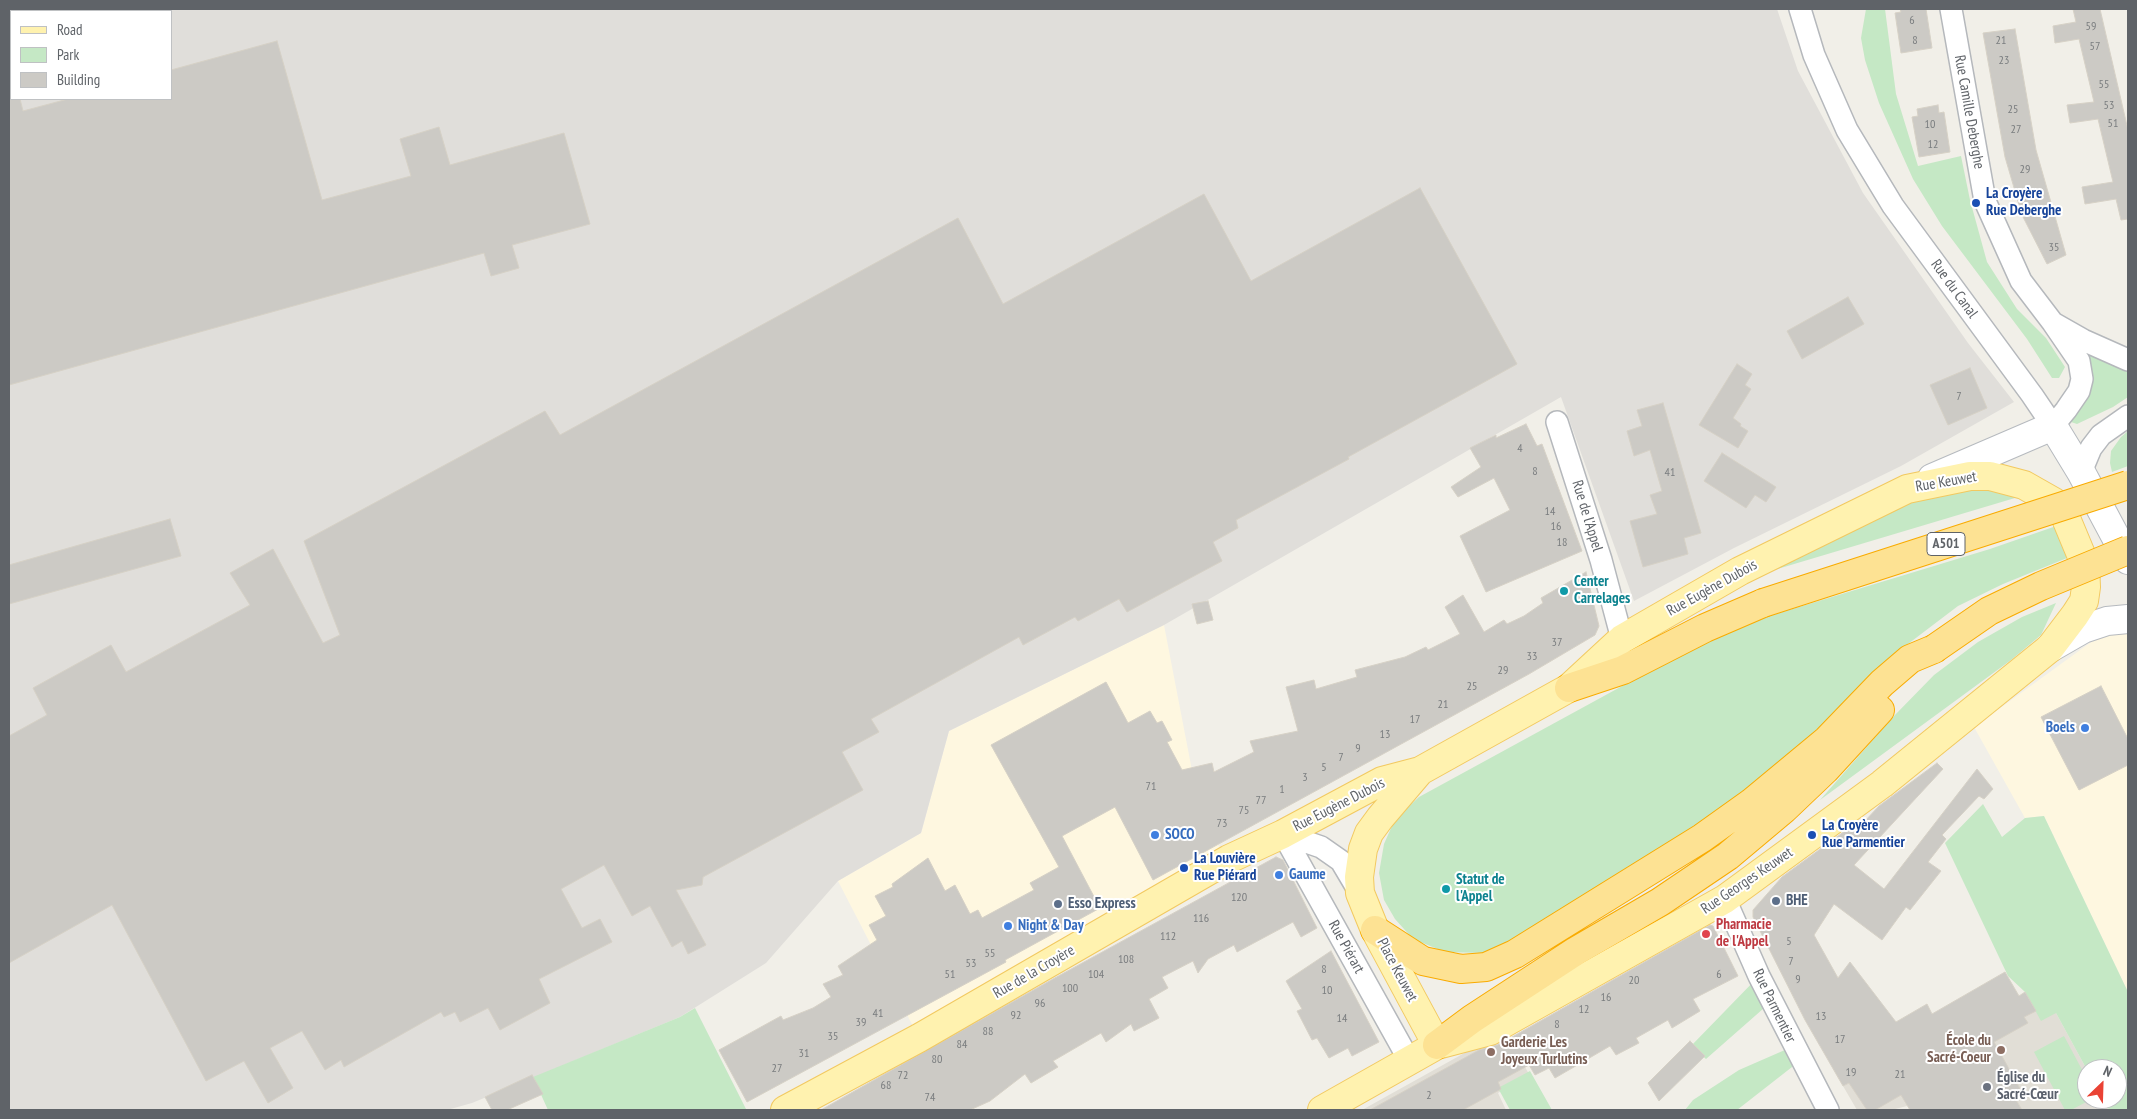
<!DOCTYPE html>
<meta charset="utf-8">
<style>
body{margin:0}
#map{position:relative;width:2137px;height:1119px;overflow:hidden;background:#f1efe8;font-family:"PT Sans Narrow",sans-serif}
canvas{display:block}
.frame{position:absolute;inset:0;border:10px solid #5f6368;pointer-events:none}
.legend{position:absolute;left:10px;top:10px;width:162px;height:90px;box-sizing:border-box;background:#fff;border:1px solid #bfc1c3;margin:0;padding:6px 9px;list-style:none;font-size:15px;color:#5f6368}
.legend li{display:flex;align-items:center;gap:10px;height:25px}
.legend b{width:25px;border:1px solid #bfc1c3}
.north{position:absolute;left:2077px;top:1059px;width:50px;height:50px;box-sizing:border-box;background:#fff;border:1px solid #bfc1c3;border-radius:50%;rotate:24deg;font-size:14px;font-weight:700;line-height:20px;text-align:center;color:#5f6368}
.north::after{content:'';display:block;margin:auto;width:18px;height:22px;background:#ea4335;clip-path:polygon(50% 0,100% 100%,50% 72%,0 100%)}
</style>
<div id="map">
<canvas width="2137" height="1119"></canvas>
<div class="frame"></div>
<ul class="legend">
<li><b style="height:6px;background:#fff2af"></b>Road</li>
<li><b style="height:14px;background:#c5e8c5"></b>Park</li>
<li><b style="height:14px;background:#cccac5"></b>Building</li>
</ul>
<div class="north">N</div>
</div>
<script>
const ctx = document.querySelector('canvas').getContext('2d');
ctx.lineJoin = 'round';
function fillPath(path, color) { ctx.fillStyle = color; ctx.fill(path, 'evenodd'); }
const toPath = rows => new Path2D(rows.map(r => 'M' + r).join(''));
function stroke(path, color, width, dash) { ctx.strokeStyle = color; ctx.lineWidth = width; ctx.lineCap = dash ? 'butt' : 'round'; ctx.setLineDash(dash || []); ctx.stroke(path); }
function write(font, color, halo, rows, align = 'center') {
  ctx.font = font + ' "PT Sans Narrow",sans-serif'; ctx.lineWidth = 4; ctx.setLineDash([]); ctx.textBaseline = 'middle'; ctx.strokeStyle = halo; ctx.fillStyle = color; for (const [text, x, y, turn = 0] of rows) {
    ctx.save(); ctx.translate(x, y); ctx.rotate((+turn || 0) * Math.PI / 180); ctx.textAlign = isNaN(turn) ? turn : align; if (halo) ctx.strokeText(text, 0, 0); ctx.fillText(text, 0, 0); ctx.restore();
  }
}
const commercial = toPath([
 [1164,625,1200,812,1221,850,919,1038,838,881,921,833,949,731],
 [2125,632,2128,633,2128,992,2044,816,2025,818,1974,727,2094,640,2108,633]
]);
const industrial = toPath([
 [9,9,1777,9,1798,71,1863,193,1968,343,2014,402,1901,466,1734,548,1634,601,1561,397,1164,625,949,731,921,833,838,881,766,963,680,1017,472,1103,447,1110,9,1110],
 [11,11,171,11,171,99,11,99]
]);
const education = toPath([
 [2014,999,2056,1013,2087,1070,2087,1099,2103,1099,2109,1110,2022,1110,2015,1098,2023,1094,2008,1067,1921,1098,1907,1106,1891,1110,1857,1110,1843,1086,1889,1061],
 [1504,1031,1529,1074,1498,1093,1506,1110,1362,1110]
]);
const green = toPath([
 [1866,9,1885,9,1896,94,1918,166,1961,156,1970,200,1987,262,2017,309,2046,338,2065,367,2059,378,2052,378,2027,339,1942,226,1913,179,1879,103,1865,60,1861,38],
 [2083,351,2128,367,2128,397,2113,407,2077,424,2071,422,2073,415,2091,386,2092,369],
 [2128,431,2128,466,2112,472,2110,463,2111,451,2121,437],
 [1964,484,2025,495,1754,576,1832,535,1925,496],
 [2062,524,2072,556,2003,584,1958,606,1904,647,1818,732,1704,826,1515,940,1483,953,1445,952,1413,939,1395,919,1384,900,1379,873,1384,844,1395,819,1419,797,1679,655,1722,634,1766,617,1990,549],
 [2056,603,2041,635,2011,660,1820,800,1894,716,1934,675,1978,642,2022,617],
 [1983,804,2002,837,2025,818,2044,816,2128,992,2128,1110,2109,1110,2103,1099,2117,1099,2117,1069,2087,1070,2056,1013,2041,1021,2025,992,2008,976,1945,843],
 [1759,976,1772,1001,1706,1059,1691,1046],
 [695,1008,746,1109,743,1110,548,1110,533,1077,680,1017],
 [2064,1036,2087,1079,2087,1099,2092,1099,2071,1110,2065,1110,2034,1052],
 [1794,1046,1801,1060,1737,1110,1685,1110,1693,1100,1739,1070],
 [1530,1071,1552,1110,1510,1110,1498,1088]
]);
const building = toPath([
 [1900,9,1926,9,1932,48,1901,53,1895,13,1901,12,1900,9],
 [2073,9,2100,9,2128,130,2128,219,2121,220,2116,199,2085,204,2082,187,2113,182,2098,119,2070,123,2067,105,2094,102,2079,39,2055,43,2053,26,2076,22,2073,9],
 [2015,29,2036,150,2066,255,2047,264,2022,215,2005,157,1983,33,2015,29],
 [277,41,322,200,411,176,400,139,439,127,450,165,564,133,590,224,512,245,519,268,491,276,484,253,9,385,9,78,11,78,11,99,20,99,23,111,68,99,171,99,171,70,277,41],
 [1938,105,1939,113,1944,112,1950,152,1919,157,1912,117,1918,116,1917,109,1938,105],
 [1420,188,1517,364,1348,457,1349,459,1236,520,1238,528,1213,542,1222,561,1127,612,1119,599,1078,621,1075,617,1023,645,1019,637,871,719,879,732,842,752,863,790,703,877,702,885,676,890,706,945,688,954,682,941,672,947,650,906,632,916,604,865,561,889,582,928,600,919,612,942,539,979,550,1003,500,1030,488,1008,460,1022,455,1012,444,1017,441,1012,344,1067,341,1060,325,1070,302,1031,270,1048,293,1088,268,1103,244,1061,206,1081,112,905,9,963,9,736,47,715,33,688,111,645,126,672,250,605,230,573,273,549,323,643,340,635,304,541,545,411,560,435,958,218,1003,304,1204,194,1251,281,1420,188],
 [1848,297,1864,324,1802,359,1787,331,1848,297],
 [1737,364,1752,374,1745,385,1751,389,1733,418,1741,424,1740,426,1748,431,1738,448,1699,425,1737,364],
 [1970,368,1987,408,1948,425,1930,385,1970,368],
 [1663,403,1701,533,1684,538,1688,554,1643,567,1630,521,1657,514,1650,495,1662,491,1650,450,1634,456,1627,431,1642,426,1637,410,1663,403],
 [1526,424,1537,446,1542,444,1582,551,1486,592,1460,536,1510,510,1494,478,1458,497,1451,487,1481,467,1470,448,1496,435,1496,438,1526,424],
 [1722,453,1776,487,1766,502,1755,495,1746,508,1704,481,1722,453],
 [170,519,181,556,9,604,9,565,170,519],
 [1586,572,1599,626,1595,635,1529,674,1153,880,1115,807,1062,836,1100,908,1005,960,1006,962,747,1102,719,1050,781,1016,783,1020,813,1008,831,997,823,984,843,975,838,966,877,940,869,925,886,916,875,896,893,887,892,884,928,858,945,891,955,885,970,914,978,910,982,918,1034,890,1030,883,1059,867,991,745,1106,682,1128,723,1150,711,1157,723,1162,721,1172,740,1167,742,1182,770,1212,763,1214,772,1254,752,1250,741,1298,731,1286,687,1314,680,1316,689,1357,677,1355,670,1405,657,1426,647,1428,650,1460,634,1445,607,1463,595,1484,632,1504,620,1507,624,1524,616,1543,603,1541,598,1586,572],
 [1208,601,1213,620,1197,624,1192,604,1208,601],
 [2101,686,2128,739,2128,765,2079,790,2041,717,2101,686],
 [1937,763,1943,769,1854,865,1884,889,1977,769,1993,789,1984,799,1979,796,1942,835,1946,839,1928,862,1941,871,1910,910,1906,907,1882,940,1834,904,1814,935,1838,978,1850,962,1896,1022,1927,1004,1932,1014,2005,972,2019,996,2025,992,2036,1011,2024,1017,2028,1023,1994,1042,2023,1094,2015,1098,2022,1110,1910,1110,1901,1095,1875,1110,1867,1110,1849,1083,1843,1086,1805,1020,1753,917,1753,910,1782,877,1860,820,1863,823,1879,806,1937,763],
 [1276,857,1283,860,1317,928,1301,937,1293,922,1237,952,1234,945,1208,959,1198,973,1193,961,1162,977,1168,988,1149,999,1159,1018,1134,1031,1131,1024,1106,1042,1101,1033,1053,1061,1058,1067,1031,1083,1025,1074,990,1101,970,1110,821,1110,1053,979,1276,857],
 [1710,925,1713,926,1738,976,1693,999,1700,1011,1672,1028,1668,1020,1636,1038,1639,1043,1616,1055,1610,1046,1555,1078,1549,1068,1535,1075,1529,1065,1498,1082,1501,1089,1463,1110,1370,1110,1479,1050,1498,1045,1710,925],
 [1331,951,1379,1042,1352,1056,1348,1048,1329,1058,1317,1038,1312,1040,1297,1011,1302,1009,1286,981,1331,951],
 [1690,1041,1705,1056,1659,1101,1648,1083,1690,1041],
 [532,1075,543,1094,507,1110,492,1110,485,1097,532,1075]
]);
const street = toPath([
 [1800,9,1814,55,1847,130,1893,206,2032,395,2053,426,2066,410,2079,391,2082,379,2079,361,2053,323],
 [1951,9,1985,201,2021,281,2053,323,2083,340,2128,360],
 [1557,422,1601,560,1622,639],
 [2081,472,2091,448,2101,435,2128,416],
 [1283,834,1409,1060],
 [1283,834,1321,847,1341,861,1360,893],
 [1725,899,1759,976,1828,1110]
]);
const secondary = toPath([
 [1932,478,2053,426,2081,472,2128,560],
 [2050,648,2083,629,2107,621,2128,619]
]);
const primary = toPath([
 [1420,771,1380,818,1369,833,1363,849,1359,877,1360,893,1375,930,1437,1045],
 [785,1110,919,1038,1229,859,1283,834,1382,781,1420,771,1569,688,1622,639,1740,571,1907,489,1970,476,1990,476,2024,485,2054,502,2065,516,2085,564,2086,587,2084,601,2075,615,2050,648,1882,784,1725,899,1490,1031,1437,1045,1322,1110]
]);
const highway = toPath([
 [1569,688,1623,670,1705,628,1763,603],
 [1375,930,1423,961,1461,969,1486,967,1515,954,1702,838,1751,803,1827,740,1882,683,1910,659,1934,649],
 [1437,1045,1472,1019,1576,951,1660,902,1728,856,1784,809,1825,770,1880,710]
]);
const highwayBridge = toPath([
 [1763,603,2128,485],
 [1934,649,1989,611,2041,586,2128,550]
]);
const markers = [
 [1976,203,5,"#1a4fb4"],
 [1564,591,5,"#0f9aa8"],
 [2085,728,5,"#3f7fe0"],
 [1155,835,5,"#3f7fe0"],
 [1812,835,5,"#1a4fb4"],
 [1184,868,5,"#1a4fb4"],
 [1279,875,5,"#3f7fe0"],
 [1446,889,5,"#0f9aa8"],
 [1776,901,5,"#5c6f8a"],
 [1058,904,5,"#5c6f8a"],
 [1008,926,5,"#3f7fe0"],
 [1706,934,5,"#e0444e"],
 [2001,1050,5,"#8d6e63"],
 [1491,1052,5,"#8d6e63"],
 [1987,1087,5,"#6b7280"]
];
const numberNames = [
 ["6",1912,21],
 ["59",2091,27],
 ["8",1915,41],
 ["21",2001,41],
 ["57",2095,47],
 ["23",2004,61],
 ["55",2104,85],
 ["53",2109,106],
 ["25",2013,110],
 ["51",2113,124],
 ["10",1930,125],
 ["27",2016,130],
 ["12",1933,145],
 ["29",2025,170],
 ["35",2054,248],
 ["7",1959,397],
 ["4",1520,449],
 ["8",1535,472],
 ["41",1670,473],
 ["14",1550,512],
 ["16",1556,527],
 ["18",1562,543],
 ["37",1557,643],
 ["33",1532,657],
 ["29",1503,671],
 ["25",1472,687],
 ["21",1443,705],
 ["17",1415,720],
 ["13",1385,735],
 ["9",1358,749],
 ["7",1341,758],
 ["5",1324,768],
 ["3",1305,778],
 ["71",1151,787],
 ["1",1282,790],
 ["77",1261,801],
 ["75",1244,811],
 ["73",1222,824],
 ["120",1239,898],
 ["116",1201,919],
 ["112",1168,937],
 ["5",1789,942],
 ["55",990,954],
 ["108",1126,960],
 ["7",1791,962],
 ["53",971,964],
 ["8",1324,970],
 ["51",950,975],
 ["104",1096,975],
 ["6",1719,975],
 ["9",1798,980],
 ["20",1634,981],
 ["100",1070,989],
 ["10",1327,991],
 ["16",1606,998],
 ["96",1040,1004],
 ["12",1584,1010],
 ["41",878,1014],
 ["92",1016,1016],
 ["13",1821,1017],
 ["14",1342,1019],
 ["39",861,1023],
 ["8",1557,1025],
 ["88",988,1032],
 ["35",833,1037],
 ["17",1840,1040],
 ["84",962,1045],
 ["31",804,1054],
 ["80",937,1060],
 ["27",777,1069],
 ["19",1851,1073],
 ["21",1900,1075],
 ["72",903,1076],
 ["68",886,1086],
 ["2",1429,1096],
 ["74",930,1098]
];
const shields = [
 [1946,544,38]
];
const shieldNames = [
 ["A501",1946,544]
];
const streetNames = [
 ["Rue Camille Deberghe",1969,112,80],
 ["Rue du Canal",1954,289,54],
 ["Rue Keuwet",1946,482,-10],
 ["Rue de l'Appel",1587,516,73],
 ["Rue Eugène Dubois",1712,588,-29],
 ["Rue Eugène Dubois",1339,805,-27],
 ["Rue Georges Keuwet",1747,881,-34],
 ["Rue Piérart",1346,947,61],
 ["Place Keuwet",1397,970,62],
 ["Rue de la Croyère",1034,972,-30],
 ["Rue Parmentier",1774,1006,64]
];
const transitNames = [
 ["La Croyère",1986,194],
 ["Rue Deberghe",1986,211],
 ["La Croyère",1822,826],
 ["Rue Parmentier",1822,843],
 ["La Louvière",1194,859],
 ["Rue Piérard",1194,876]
];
const cultureNames = [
 ["Center",1574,582],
 ["Carrelages",1574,599],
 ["Statut de",1456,880],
 ["l'Appel",1456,897]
];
const shopNames = [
 ["Boels",2075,728,"right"],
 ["SOCO",1165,835],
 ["Gaume",1289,875],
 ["Night & Day",1018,926]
];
const serviceNames = [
 ["BHE",1786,901],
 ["Esso Express",1068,904]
];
const healthNames = [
 ["Pharmacie",1716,925],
 ["de l'Appel",1716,942]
];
const educationNames = [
 ["École du",1991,1041],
 ["Sacré-Coeur",1991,1058],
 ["Garderie Les",1501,1043,"left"],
 ["Joyeux Turlutins",1501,1060,"left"]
];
const worshipNames = [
 ["Église du",1997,1078],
 ["Sacré-Cœur",1997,1095]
];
fillPath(commercial, '#fef7e0');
fillPath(industrial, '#e0deda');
fillPath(education, '#e1ded6');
fillPath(green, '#c5e8c5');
fillPath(building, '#cccac5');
stroke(building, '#d6d1c6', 1);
stroke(street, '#b5b8bc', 24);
stroke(secondary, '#b6babf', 30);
stroke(primary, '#f2c960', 30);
stroke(highway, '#f9ab00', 30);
stroke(street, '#fff', 21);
stroke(secondary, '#fff', 28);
stroke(primary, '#fff2af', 28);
stroke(highway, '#fde293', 28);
stroke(highwayBridge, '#f9ab00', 30, []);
stroke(highwayBridge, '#fde293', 28);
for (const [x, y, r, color] of markers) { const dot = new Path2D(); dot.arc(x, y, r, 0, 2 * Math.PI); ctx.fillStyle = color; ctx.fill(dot); stroke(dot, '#fff', 2); }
write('12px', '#7a7d7f', null, numberNames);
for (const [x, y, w] of shields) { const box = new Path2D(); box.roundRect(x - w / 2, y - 11.5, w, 23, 4); ctx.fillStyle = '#fff'; ctx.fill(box); stroke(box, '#5f6368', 1); }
write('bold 14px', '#5f6368', null, shieldNames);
write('15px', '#5f6368', '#fff', streetNames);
write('bold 15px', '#164399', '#fff', transitNames, 'left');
write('bold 15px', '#0d838f', '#fff', cultureNames, 'left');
write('bold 15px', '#366cbe', '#fff', shopNames, 'left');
write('bold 15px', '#4e5e75', '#fff', serviceNames, 'left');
write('bold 15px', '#be3a42', '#fff', healthNames, 'left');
write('bold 15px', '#785e54', '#fff', educationNames, 'right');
write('bold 15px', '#5b616d', '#fff', worshipNames, 'left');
</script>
